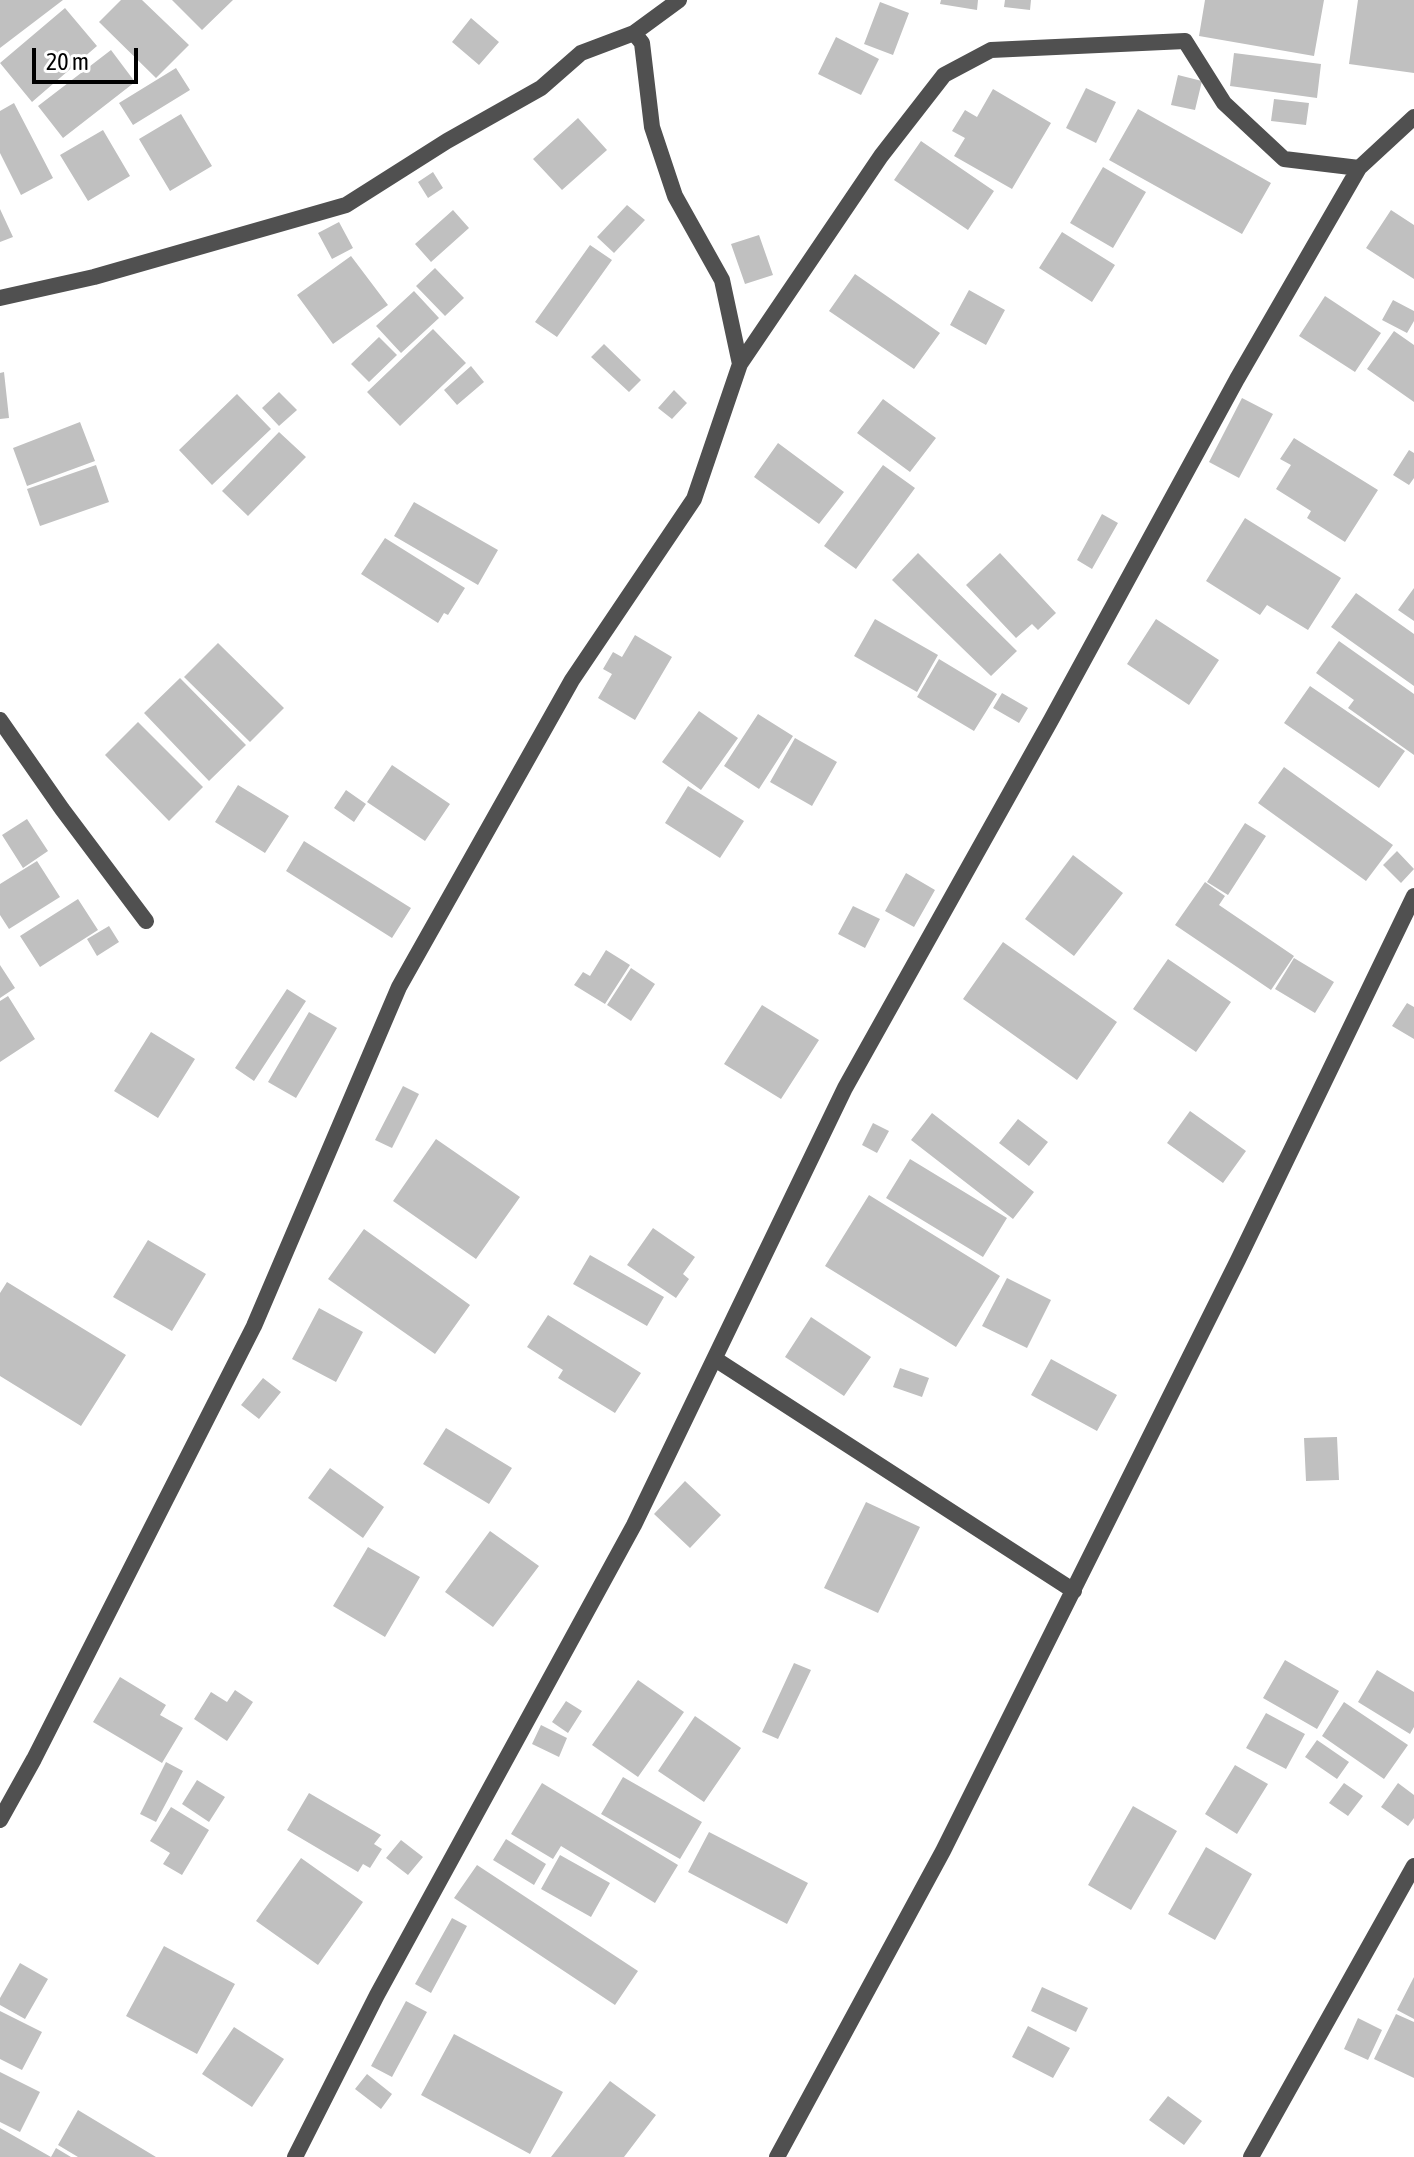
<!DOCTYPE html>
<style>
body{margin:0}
#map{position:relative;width:1414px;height:2157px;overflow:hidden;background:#fff;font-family:"Asap Condensed",sans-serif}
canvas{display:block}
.scale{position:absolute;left:32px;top:48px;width:106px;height:36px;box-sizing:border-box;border:4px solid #000;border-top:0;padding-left:10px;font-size:24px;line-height:28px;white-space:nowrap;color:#000;-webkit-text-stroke:6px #fff;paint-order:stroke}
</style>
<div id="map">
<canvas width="1414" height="2157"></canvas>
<div class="scale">20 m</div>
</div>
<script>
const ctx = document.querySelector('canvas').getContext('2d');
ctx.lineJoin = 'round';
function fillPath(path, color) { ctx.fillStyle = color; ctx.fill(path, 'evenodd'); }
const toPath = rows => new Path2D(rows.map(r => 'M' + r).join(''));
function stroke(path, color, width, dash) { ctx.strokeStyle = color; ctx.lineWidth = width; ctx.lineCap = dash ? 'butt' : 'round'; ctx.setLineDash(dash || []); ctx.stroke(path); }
const building = toPath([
 [0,0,63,0,0,48],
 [121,0,142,0,189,45,156,78,99,22],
 [172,0,233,0,202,30],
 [941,0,978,0,977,10,940,4],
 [1005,0,1031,0,1030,10,1004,7],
 [1205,0,1324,0,1314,56,1199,36],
 [1358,0,1414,0,1414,73,1349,64],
 [880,2,909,13,893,55,864,44],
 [65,8,97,46,32,102,0,63],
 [471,18,499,42,479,65,452,42],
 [836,37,879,59,861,95,818,74],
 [111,50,135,82,63,138,38,106],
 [1234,53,1321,64,1317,98,1230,86],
 [176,68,190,90,133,125,119,103],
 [1178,75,1202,81,1195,110,1171,105],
 [1086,88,1116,102,1096,143,1066,128],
 [993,89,1051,123,1012,189,954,156,965,138,952,131,965,110,977,117],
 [1274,99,1309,103,1306,125,1271,121],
 [14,103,53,178,21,195,0,153,0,111],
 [1138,109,1271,183,1242,234,1109,160],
 [181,114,212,166,170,191,139,139],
 [578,118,607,150,562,190,533,159],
 [103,130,130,176,88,201,60,155],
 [921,141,994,191,968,230,894,180],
 [1103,167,1146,192,1113,248,1070,223],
 [433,172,443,188,428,198,418,182],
 [627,205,645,220,614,253,597,237],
 [0,209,13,237,0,242],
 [453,210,469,228,431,262,415,244],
 [1391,210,1414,225,1414,279,1366,248],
 [339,222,353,248,332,259,318,233],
 [1062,232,1115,265,1092,302,1039,268],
 [759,235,773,275,745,284,731,244],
 [590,245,612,260,557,337,535,322],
 [351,256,388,305,333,344,297,295],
 [435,268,464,298,445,316,416,286],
 [855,274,940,333,914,369,829,311],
 [969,290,1005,310,986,345,950,325],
 [414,291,439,318,401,353,376,326],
 [1325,296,1381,333,1355,372,1299,336],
 [1393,300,1414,311,1414,321,1407,333,1382,320],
 [433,329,466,363,400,426,367,392],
 [1394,331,1414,345,1414,402,1367,369],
 [379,337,397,355,369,382,351,364],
 [604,344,641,380,629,392,591,357],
 [471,366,484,382,457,405,444,390],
 [4,372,9,418,0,419,0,373],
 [674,390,687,403,672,419,658,408],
 [279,392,297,410,279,426,262,408],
 [237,394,271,429,212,485,179,450],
 [1242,398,1273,414,1239,478,1209,462],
 [883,399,936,438,910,472,857,433],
 [80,422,95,461,27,486,13,448],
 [279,432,306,457,248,516,222,491],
 [1294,438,1378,490,1345,542,1307,518,1311,511,1276,489,1291,465,1280,459],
 [778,443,844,492,819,524,754,477],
 [1409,450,1414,453,1414,478,1409,485,1393,475],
 [96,465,109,502,40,526,27,489],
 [883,465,915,488,856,569,824,546],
 [414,502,498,550,478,585,394,536],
 [1102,514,1118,523,1092,569,1077,560],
 [1245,518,1341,578,1308,630,1267,605,1260,615,1206,581],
 [385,538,465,588,448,615,444,613,438,623,361,574],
 [918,553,1017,651,991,676,892,580],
 [1000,553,1056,613,1038,630,1032,624,1016,638,966,585],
 [1414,588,1414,621,1398,610],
 [1356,593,1414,634,1414,686,1331,627],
 [875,619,938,655,917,692,854,656],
 [1156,619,1219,660,1189,705,1127,664],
 [635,635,672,657,635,720,598,698,612,674,603,669,613,652,622,657],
 [1339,641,1414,694,1414,755,1348,708,1354,700,1316,673],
 [218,643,284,708,250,742,184,677],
 [939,659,997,694,974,731,917,697],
 [180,678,246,745,209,781,144,713],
 [1310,686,1405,751,1379,788,1284,723],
 [1002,693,1028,708,1019,723,993,708],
 [699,711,738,738,701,790,662,762],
 [758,714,793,736,759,789,724,766],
 [138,722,203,787,169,821,105,755],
 [795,738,837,762,812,806,770,782],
 [392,765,450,804,425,841,367,802],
 [1284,767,1393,845,1366,881,1258,803],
 [238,785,289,816,265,853,215,822],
 [688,786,744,821,720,858,665,823],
 [346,790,366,804,354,822,334,808],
 [27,819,48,851,23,868,2,835],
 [1245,823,1266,836,1228,895,1207,882],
 [304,841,411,908,392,938,286,871],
 [1397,851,1414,869,1401,883,1383,865],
 [1073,855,1123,893,1074,956,1025,919],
 [37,861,60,897,9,929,0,915,0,884],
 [906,873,935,890,914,927,885,911],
 [1205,882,1225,896,1219,905,1294,956,1271,990,1175,925],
 [78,899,98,930,40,967,20,936],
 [853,906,880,919,865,948,838,934],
 [109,926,119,942,97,956,87,939],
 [1003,942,1117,1022,1077,1080,963,999],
 [606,950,630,965,605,1004,574,985,583,972,590,976],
 [1294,958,1334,982,1315,1013,1275,989],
 [1168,959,1231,1002,1196,1052,1133,1009],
 [0,965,15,988,0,998],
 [631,968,655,984,631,1021,607,1005],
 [287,989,306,1001,254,1081,235,1068],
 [8,996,35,1039,0,1062,0,1001],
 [1407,1003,1414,1007,1414,1039,1392,1026],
 [762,1005,819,1040,781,1099,724,1064],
 [309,1012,337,1028,296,1098,268,1082],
 [151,1032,195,1059,158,1118,114,1091],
 [403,1086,419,1094,392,1148,375,1140],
 [1190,1111,1246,1151,1223,1183,1167,1143],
 [932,1113,1034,1192,1013,1219,911,1140],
 [1018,1119,1048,1142,1029,1166,999,1143],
 [873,1123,889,1131,877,1153,862,1145],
 [436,1139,520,1197,476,1259,393,1201],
 [910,1159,1007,1218,983,1257,886,1198],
 [869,1195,1000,1276,956,1347,825,1266],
 [653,1228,695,1257,683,1274,689,1279,676,1298,627,1265],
 [364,1229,470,1305,435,1354,328,1279],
 [148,1240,206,1274,172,1331,113,1297],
 [590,1255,664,1297,647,1326,573,1284],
 [1007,1278,1051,1300,1027,1348,982,1326],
 [7,1282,126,1355,81,1426,0,1376,0,1293],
 [319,1308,363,1332,336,1382,292,1359],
 [548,1315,641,1373,615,1413,558,1378,563,1370,527,1347],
 [811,1317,871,1357,844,1396,785,1357],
 [1051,1359,1117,1395,1097,1431,1031,1395],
 [900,1368,929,1378,922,1397,893,1387],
 [263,1378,281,1392,259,1419,241,1405],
 [446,1428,512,1468,489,1504,423,1464],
 [1337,1437,1339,1480,1306,1481,1304,1438],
 [330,1468,384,1507,363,1538,308,1498],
 [685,1481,721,1515,690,1548,654,1514],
 [866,1502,920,1527,878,1613,824,1588],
 [490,1531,539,1566,493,1627,445,1592],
 [368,1547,420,1577,385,1637,333,1606],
 [1285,1660,1339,1691,1317,1729,1263,1698],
 [794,1663,811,1670,778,1739,762,1732],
 [1377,1670,1414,1692,1414,1727,1410,1734,1358,1702],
 [120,1677,166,1705,160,1715,183,1728,162,1763,93,1722],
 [638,1680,684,1712,638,1777,592,1745],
 [235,1690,253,1702,227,1741,194,1719,211,1692,227,1702],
 [566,1701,582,1711,568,1733,552,1722],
 [1344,1702,1408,1745,1384,1779,1322,1736],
 [1266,1713,1305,1734,1286,1769,1246,1748],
 [695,1716,741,1748,704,1802,658,1771],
 [541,1725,567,1738,559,1757,532,1744],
 [1317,1740,1349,1762,1337,1779,1305,1757],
 [166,1762,183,1771,156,1822,140,1814],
 [1235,1765,1268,1784,1237,1834,1205,1814],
 [623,1777,702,1822,680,1859,601,1814],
 [197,1780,225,1797,209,1822,182,1804],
 [542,1783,678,1865,655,1903,561,1846,553,1859,511,1834],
 [1344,1783,1363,1796,1348,1816,1329,1803],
 [1398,1783,1414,1795,1414,1818,1408,1826,1381,1807],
 [309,1793,381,1835,374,1844,382,1849,370,1868,363,1864,358,1872,287,1830],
 [1133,1806,1177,1831,1131,1910,1088,1885],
 [171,1807,209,1830,182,1875,163,1864,170,1853,150,1841],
 [709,1832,808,1883,787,1924,688,1872],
 [506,1839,546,1864,534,1885,493,1860],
 [401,1840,423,1857,408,1875,386,1858],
 [1206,1847,1252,1874,1215,1940,1168,1914],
 [560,1855,610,1883,591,1917,541,1889],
 [301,1858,363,1902,318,1965,256,1921],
 [477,1865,638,1971,615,2005,454,1898],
 [452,1918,467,1926,431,1993,415,1984],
 [164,1946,235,1984,197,2054,126,2016],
 [20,1963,48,1979,25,2019,0,2005,0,1998],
 [1414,1977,1414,2019,1397,2010],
 [1042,1987,1088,2008,1076,2032,1031,2011],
 [406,2001,427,2012,392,2077,371,2066],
 [0,2011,42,2032,22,2070,0,2059],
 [1396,2014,1414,2022,1414,2078,1374,2059],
 [1358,2018,1382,2030,1368,2060,1344,2049],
 [1028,2026,1070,2048,1053,2078,1012,2057],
 [234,2027,284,2059,252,2107,202,2074],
 [454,2034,563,2092,530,2154,421,2095],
 [0,2072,40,2092,20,2132,0,2122],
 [367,2074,392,2094,381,2109,355,2089],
 [610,2081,656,2115,624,2157,551,2157],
 [1168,2096,1202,2121,1184,2145,1149,2120],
 [78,2110,156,2157,78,2157,58,2145],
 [0,2128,51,2157,56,2148,71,2157,0,2157]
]);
const street = toPath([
 [0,298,94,277,346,205,447,141,541,88,581,53,634,33,679,0],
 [740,364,881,156,944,75,991,50,1185,41,1224,103,1284,159,1359,168,1414,117],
 [0,720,62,809,146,921],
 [715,1359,1074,1591],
 [0,1820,34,1759,254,1326,399,987,572,680,694,499,740,364,722,280,675,196,652,127,642,43,634,33],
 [295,2157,377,1995,634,1525,845,1088,1051,720,1237,379,1359,168],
 [777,2157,943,1851,1238,1260,1414,896],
 [1251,2157,1414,1866]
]);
fillPath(building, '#c0c0c0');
stroke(street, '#505050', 16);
</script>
